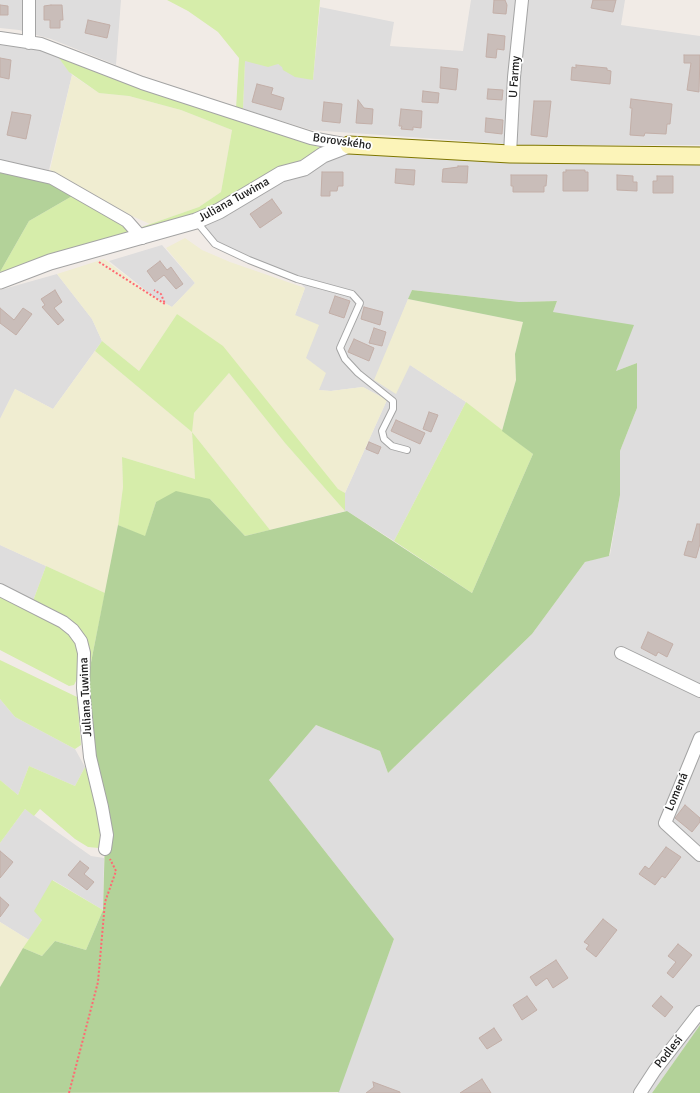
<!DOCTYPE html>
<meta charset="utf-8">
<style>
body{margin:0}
canvas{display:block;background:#f1ebe6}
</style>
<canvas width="700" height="1093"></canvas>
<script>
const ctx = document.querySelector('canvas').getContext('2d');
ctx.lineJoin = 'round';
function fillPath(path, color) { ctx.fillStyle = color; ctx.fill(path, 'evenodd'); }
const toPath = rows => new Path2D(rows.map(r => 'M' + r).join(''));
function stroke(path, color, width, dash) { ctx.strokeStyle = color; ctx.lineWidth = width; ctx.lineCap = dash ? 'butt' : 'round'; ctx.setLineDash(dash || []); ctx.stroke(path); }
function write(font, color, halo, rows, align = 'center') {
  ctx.font = font + ' Signika,sans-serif'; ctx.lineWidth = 3.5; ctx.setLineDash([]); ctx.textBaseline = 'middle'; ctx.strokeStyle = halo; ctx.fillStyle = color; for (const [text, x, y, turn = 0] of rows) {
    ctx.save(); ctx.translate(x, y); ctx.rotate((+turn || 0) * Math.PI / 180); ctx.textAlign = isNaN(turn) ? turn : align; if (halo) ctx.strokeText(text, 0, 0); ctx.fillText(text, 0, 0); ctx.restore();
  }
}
const residential = toPath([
 [0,0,121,0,116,65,51,39,19,30,0,28],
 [471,0,625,0,621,25,700,36,700,145,521,145,311,130,243,109,245,61,278,64,313,80,320,7,394,22,390,46,463,51],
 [0,42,30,47,56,54,72,75,49,170,0,161],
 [351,151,512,163,700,164,700,1025,652,1093,338,1093,394,939,269,780,316,725,380,751,388,773,532,634,585,562,610,555,620,495,620,451,637,408,637,363,616,371,553,312,557,301,519,302,412,290,375,380,410,365,466,402,394,541,347,511,345,511,345,493,387,400,363,387,331,391,318,390,306,358,295,315,305,288,293,275,219,243,202,224,229,215,278,180],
 [162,245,195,283,172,307,154,297,109,261],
 [57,274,92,319,102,341,53,409,15,389,0,419,0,290],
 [0,545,46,566,33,601,0,585],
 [0,699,15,717,75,749,85,767,75,786,29,766,18,795,0,780],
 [25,809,91,856,104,858,103,910,53,880,42,920,29,940,0,922,0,843]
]);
const farmland = toPath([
 [72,75,99,93,129,96,181,110,232,130,221,192,199,207,150,224,132,216,50,170],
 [185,238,202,250,230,262,305,288,295,315,319,325,306,358,326,373,319,390,331,391,363,387,387,400,345,493,338,489,177,314,139,371,102,341,92,319,57,274,104,259,154,297,172,307,195,283,166,248],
 [408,299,523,322,515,354,516,380,502,431,466,402,410,365,396,394,374,380],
 [95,351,191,431,194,413,229,373,285,443,345,511,270,530,192,432,195,479,122,457,123,487,118,525,105,593,0,545,0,419,15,389,53,409],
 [0,922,29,940,0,987]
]);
const grass = toPath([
 [167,0,320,0,313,80,295,77,283,70,282,67,278,64,268,67,245,61,243,109,277,121,236,109,239,58,218,32,188,11],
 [56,54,224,116,328,150,316,153,275,172,222,203,162,226,139,228,199,207,221,192,232,130,181,110,129,96,99,93,69,72],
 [74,195,124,225,129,234,0,276,0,272,29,221],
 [177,314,223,346,338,489,345,493,345,511,285,443,229,373,194,413,192,432,270,530,245,536,210,499,156,502,145,537,118,525,123,487,122,457,195,479,192,432,95,351,102,341,139,371],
 [466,402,533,454,472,593,394,541],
 [46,566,105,593,89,672,84,635,70,621,33,601],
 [0,595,65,629,79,642,80,673,74,685,69,686,0,650],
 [0,660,77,697,81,745,75,749,15,717,0,699],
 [29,766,75,786,85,767,100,811,105,840,99,848,88,847,75,839,40,809,34,816,25,809,0,843,0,780,18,795],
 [52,880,103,910,86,950,55,941,42,956,23,948,42,920,34,911]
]);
const forest = toPath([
 [0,171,54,184,74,195,29,221,0,272],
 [412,290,519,302,557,301,553,312,634,325,616,371,637,363,637,408,620,451,620,495,609,556,585,562,532,634,388,773,380,751,316,725,269,780,394,939,339,1092,0,1093,0,987,23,948,42,956,55,941,86,950,103,910,106,801,90,749,86,688,118,525,145,536,156,502,176,491,210,499,245,536,347,511,472,593,533,454,502,431,516,380,515,354,523,322,408,299],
 [700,1025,700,1093,652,1093]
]);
const building = toPath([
 [494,0,505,0,507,5,506,14,493,13,494,0],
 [593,0,616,0,613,12,591,8,593,0],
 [0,5,8,6,8,15,0,15,0,5],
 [51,5,62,5,63,20,60,20,60,28,50,28,50,20,44,20,44,6,51,5],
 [88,20,110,25,107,38,85,33,88,20],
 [488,34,505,36,504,50,497,49,496,58,486,57,488,34],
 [684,55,700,55,699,92,687,90,691,63,684,63,684,55],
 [0,58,11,60,9,79,0,77,0,58],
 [576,65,607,68,607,70,611,71,610,84,571,80,572,67,576,68,576,65],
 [441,67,458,69,456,90,440,88,441,67],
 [257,84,273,88,271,94,284,98,281,110,252,102,257,84],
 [488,89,503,90,502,100,487,99,488,89],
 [423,91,439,93,438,103,422,102,423,91],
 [631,99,672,104,670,124,667,124,666,134,645,133,644,136,630,135,632,108,630,108,631,99],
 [358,100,364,108,373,109,372,124,356,123,358,100],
 [534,101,551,101,547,137,531,135,534,101],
 [324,102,342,104,340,123,322,121,324,102],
 [401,109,422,111,421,128,413,127,413,130,401,129,402,126,399,126,401,109],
 [12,112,31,115,26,139,7,135,12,112],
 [486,118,503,120,502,134,485,132,486,118],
 [458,166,468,166,467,183,442,182,443,169,458,167,458,166],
 [396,169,415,170,414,185,395,183,396,169],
 [566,170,585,170,585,172,588,172,588,191,563,191,563,172,566,172,566,170],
 [322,172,343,172,343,186,338,186,337,191,330,191,330,196,321,196,322,172],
 [511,175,547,175,546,186,544,186,544,192,513,192,513,186,511,186,511,175],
 [617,175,633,176,633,182,637,182,637,191,617,190,617,175],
 [657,176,673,176,673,193,653,193,653,181,657,181,657,176],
 [272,199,282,213,260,228,250,214,272,199],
 [160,261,167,270,171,267,183,284,176,289,164,275,155,282,147,271,160,261],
 [55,290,62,302,54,308,64,320,58,325,42,307,45,305,41,299,55,290],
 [335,296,350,301,344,318,329,313,335,296],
 [364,307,383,312,380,325,361,319,364,307],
 [0,308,14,320,23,308,32,314,16,335,0,323,0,308],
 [374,328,386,332,382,346,369,343,374,328],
 [354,339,374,348,369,361,348,352,354,339],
 [429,412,438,415,431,432,423,429,429,412],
 [396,420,425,433,420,444,391,431,396,420],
 [369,442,381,447,378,454,366,449,369,442],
 [697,524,700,524,700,544,696,558,684,555,688,541,692,542,697,524],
 [648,632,673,644,667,657,658,652,656,656,641,648,648,632],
 [685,805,700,818,700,822,692,832,675,818,685,805],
 [666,847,681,857,665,878,662,876,655,885,639,874,645,866,649,869,666,847],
 [0,851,13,862,0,878,0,851],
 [80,861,89,868,84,874,94,882,87,890,68,875,80,861],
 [0,897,9,905,0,917,0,897],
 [603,919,617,930,596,957,586,949,589,945,584,942,603,919],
 [678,944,692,955,673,978,667,973,676,962,668,956,678,944],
 [556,960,568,978,553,988,547,978,536,986,530,977,556,960],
 [527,996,537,1010,522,1020,513,1005,527,996],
 [661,996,673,1007,665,1017,652,1006,661,996],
 [494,1028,502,1040,487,1049,479,1038,494,1028],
 [482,1079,491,1093,460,1093,482,1079],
 [373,1082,400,1092,400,1093,366,1093,374,1087,373,1082]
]);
const path = toPath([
 [99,262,165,304,161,294,154,290],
 [69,1093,98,982,105,902,116,871,110,859]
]);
const service = toPath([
 [196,221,215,244,249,260,297,279,352,294,360,303,340,348,345,359,358,373,393,401,393,409,382,431,384,439,392,446,407,450]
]);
const minor = toPath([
 [0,38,41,44,142,83,311,138,349,145],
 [29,43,29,0],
 [510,154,514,77,522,0],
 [0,166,52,178,127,221,142,238],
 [0,590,63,622,73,630,81,641,84,653,83,688,90,757,102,807,107,835,105,849],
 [621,653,700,691],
 [700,738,665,823,700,855],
 [640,1093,655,1070,700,1012]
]);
const tertiary = toPath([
 [0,281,50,262,196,221,219,211,281,174,304,168,323,155,349,145]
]);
const secondary = toPath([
 [349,145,510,154,700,156]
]);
const streetNames = [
 ["U Farmy",515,77,-86],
 ["Borovského",342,142,8],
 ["Juliana Tuwima",234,200,-29],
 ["Juliana Tuwima",86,697,-93],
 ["Lomená",677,792,-67],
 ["Podlesí",669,1052,-52]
];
fillPath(residential, '#dedddd');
fillPath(farmland, '#f0edd1');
fillPath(grass, '#d6edaa');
fillPath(forest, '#b3d299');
fillPath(building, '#c9bdb9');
stroke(building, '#c3afa8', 1);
stroke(service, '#a4a4a4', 8);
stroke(minor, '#a4a4a4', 14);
stroke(tertiary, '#a4a4a4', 17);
stroke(secondary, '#7e7600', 19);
stroke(path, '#ff6972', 2, [2, 2]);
stroke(service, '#fff', 6);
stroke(minor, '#fff', 12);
stroke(tertiary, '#fff', 15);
stroke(secondary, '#fcf4b9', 17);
write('12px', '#202020', '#fff', streetNames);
</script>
